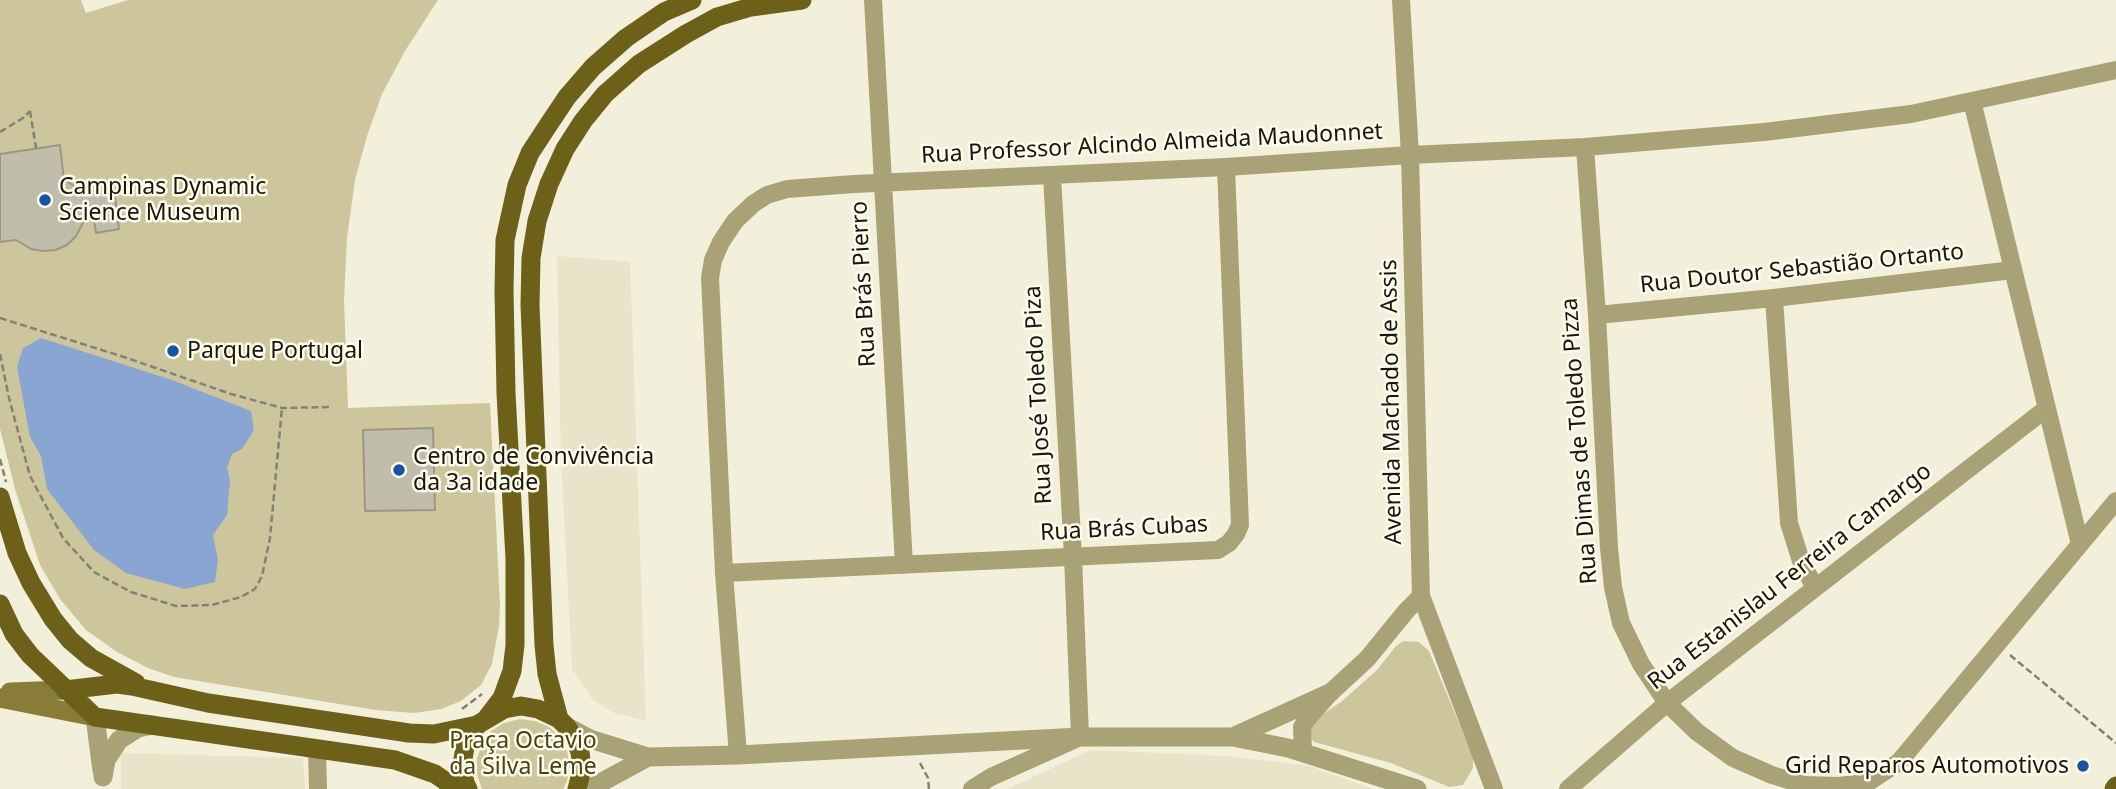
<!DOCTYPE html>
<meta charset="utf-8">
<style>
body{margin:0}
canvas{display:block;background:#f2efdb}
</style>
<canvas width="2116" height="789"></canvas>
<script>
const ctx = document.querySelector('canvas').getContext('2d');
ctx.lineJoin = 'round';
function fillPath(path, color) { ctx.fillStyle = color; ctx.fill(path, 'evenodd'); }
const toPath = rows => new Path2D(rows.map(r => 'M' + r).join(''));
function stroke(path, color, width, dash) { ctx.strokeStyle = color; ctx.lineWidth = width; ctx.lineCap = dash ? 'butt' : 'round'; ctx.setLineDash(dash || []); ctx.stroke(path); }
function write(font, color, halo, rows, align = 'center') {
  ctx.font = font + ' "Noto Sans",sans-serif'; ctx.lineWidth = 5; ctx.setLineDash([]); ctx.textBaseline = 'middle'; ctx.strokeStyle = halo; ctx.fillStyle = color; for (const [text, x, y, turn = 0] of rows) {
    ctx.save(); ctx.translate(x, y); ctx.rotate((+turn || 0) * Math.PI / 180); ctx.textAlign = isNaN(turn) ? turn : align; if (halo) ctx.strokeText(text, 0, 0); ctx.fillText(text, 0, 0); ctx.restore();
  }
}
const built = toPath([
 [557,256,630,262,646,721,614,713,592,699,572,669,561,458],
 [1091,750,1226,756,1309,766,1374,789,1007,789],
 [121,753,303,758,305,789,121,789]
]);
const green = toPath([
 [0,0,81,0,86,13,128,0,438,0,405,51,382,94,367,136,355,180,347,238,344,300,348,408,490,403,500,605,499,626,492,664,481,685,461,701,441,709,414,713,376,710,174,677,148,668,117,652,86,630,60,599,40,565,15,489,0,429],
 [1403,641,1419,642,1429,651,1473,757,1473,768,1463,785,1449,787,1391,763,1314,742,1310,736,1308,727,1312,721,1341,702,1377,670,1396,646],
 [520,719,535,721,549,727,560,737,567,751,570,766,567,781,563,789,482,789,477,774,477,758,482,744,491,731,504,723]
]);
const water = toPath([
 [41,338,172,380,251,411,254,430,242,449,232,454,227,468,230,480,227,515,213,535,218,560,215,582,185,589,126,573,94,550,47,489,41,456,30,437,17,367,23,348]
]);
const building = toPath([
 [60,145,64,180,73,185,113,180,119,229,96,233,92,206,76,236,67,245,55,250,43,251,31,249,16,240,0,242,0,154,60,145],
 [433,428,435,510,365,511,363,430,433,428]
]);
const path = toPath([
 [30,111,36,148],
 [0,132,23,118,30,111],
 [0,318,124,357,231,394,282,408,330,407],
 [0,354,9,398,30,476,63,538,94,572,131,592,176,606,212,605,241,597,255,589,262,576,270,538,282,408],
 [0,459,6,482],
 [2010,655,2116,743],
 [462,709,482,694],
 [920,763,928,778,929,789]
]);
const minor = toPath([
 [873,0,904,565],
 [1401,0,1410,155,1421,596,1494,789],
 [1972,101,2080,544],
 [1585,147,1597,315,1609,548,1613,587,1621,623,1641,664,1667,703,1697,732,1733,758,1772,775,1805,785,1838,786,1867,783,1899,762,2116,501],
 [1774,298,1789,523,1801,561,1815,588],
 [1597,315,1774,298,2013,270],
 [724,573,1218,550,1229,543,1236,534,1240,525,1226,167],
 [317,749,318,789],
 [1303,752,1302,727,1307,719,1330,693,1367,659,1407,610,1421,596],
 [738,755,724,573,710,278,713,260,721,242,735,221,753,204,767,195,787,189,854,184,1226,167,1410,155,1585,147,1764,132,1911,114,2116,70],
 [972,789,991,777,1080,737,1073,556,1052,175],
 [1568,789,1667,703,2047,408]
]);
const tertiary = toPath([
 [95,717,102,771],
 [567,727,590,739,648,757],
 [1233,737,1330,693],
 [103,777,106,760,119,740,138,728,153,725],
 [589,789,648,757,738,755,1080,737,1233,737,1288,748,1417,789]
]);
const secondary = toPath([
 [10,692,65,690],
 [0,698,95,717]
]);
const primary = toPath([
 [0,497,17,553,31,583,53,619,70,640,91,658,136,683],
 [0,604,14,634,30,655,95,717,395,760,435,774,457,789],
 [65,690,117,684,132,686,208,703,409,733,434,734,477,725],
 [486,719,502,698,512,671,515,645,515,559,506,393,504,290,505,240,517,185,530,153,547,127,567,97,593,67,626,38,664,12,692,0],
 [559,719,547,674,544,645,530,305,531,258,537,221,549,184,565,149,583,121,605,94,639,64,686,34,717,17,751,7,802,0],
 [468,789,465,783,462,765,465,747,477,725,504,709,521,706,538,709,559,719,567,727,575,739,580,752,582,769,577,789],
 [2114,789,2116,786]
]);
const markers = [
 [45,200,7,"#1753a4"],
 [173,351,7,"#1753a4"],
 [399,470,7,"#1753a4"],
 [2083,766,7,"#1753a4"]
];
const streetNames = [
 ["Rua Professor Alcindo Almeida Maudonnet",1152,144,-3],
 ["Rua Doutor Sebastião Ortanto",1802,269,-6],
 ["Rua Brás Pierro",864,284,-93],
 ["Rua José Toledo Piza",1039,395,-93],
 ["Avenida Machado de Assis",1392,402,-91],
 ["Rua Dimas de Toledo Pizza",1580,441,-94],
 ["Rua Brás Cubas",1124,529,-3],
 ["Rua Estanislau Ferreira Camargo",1790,577,-38]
];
const poiNames = [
 ["Campinas Dynamic",59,187],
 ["Science Museum",59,213],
 ["Parque Portugal",187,351],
 ["Centro de Convivência",413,457],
 ["da 3a idade",413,483],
 ["Grid Reparos Automotivos",2069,766,"right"]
];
const parkNames = [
 ["Praça Octavio",523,741],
 ["da Silva Leme",523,767]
];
fillPath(built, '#e8e4c9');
fillPath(green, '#cdc69c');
fillPath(water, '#89a6d2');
fillPath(building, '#c0bdab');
stroke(building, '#9a9785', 2);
stroke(path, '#848274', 2.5, [7, 3.5]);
stroke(minor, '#a9a277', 18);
stroke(tertiary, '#a9a277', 19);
stroke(secondary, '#887c38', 19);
stroke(primary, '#6d611a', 19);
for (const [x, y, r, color] of markers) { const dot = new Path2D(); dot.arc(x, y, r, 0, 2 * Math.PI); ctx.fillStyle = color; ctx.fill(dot); stroke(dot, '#fffcec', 2.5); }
write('23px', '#17160f', '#fffcec', streetNames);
write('23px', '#17160f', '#fffcec', poiNames, 'left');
write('23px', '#484117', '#fffcec', parkNames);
</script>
